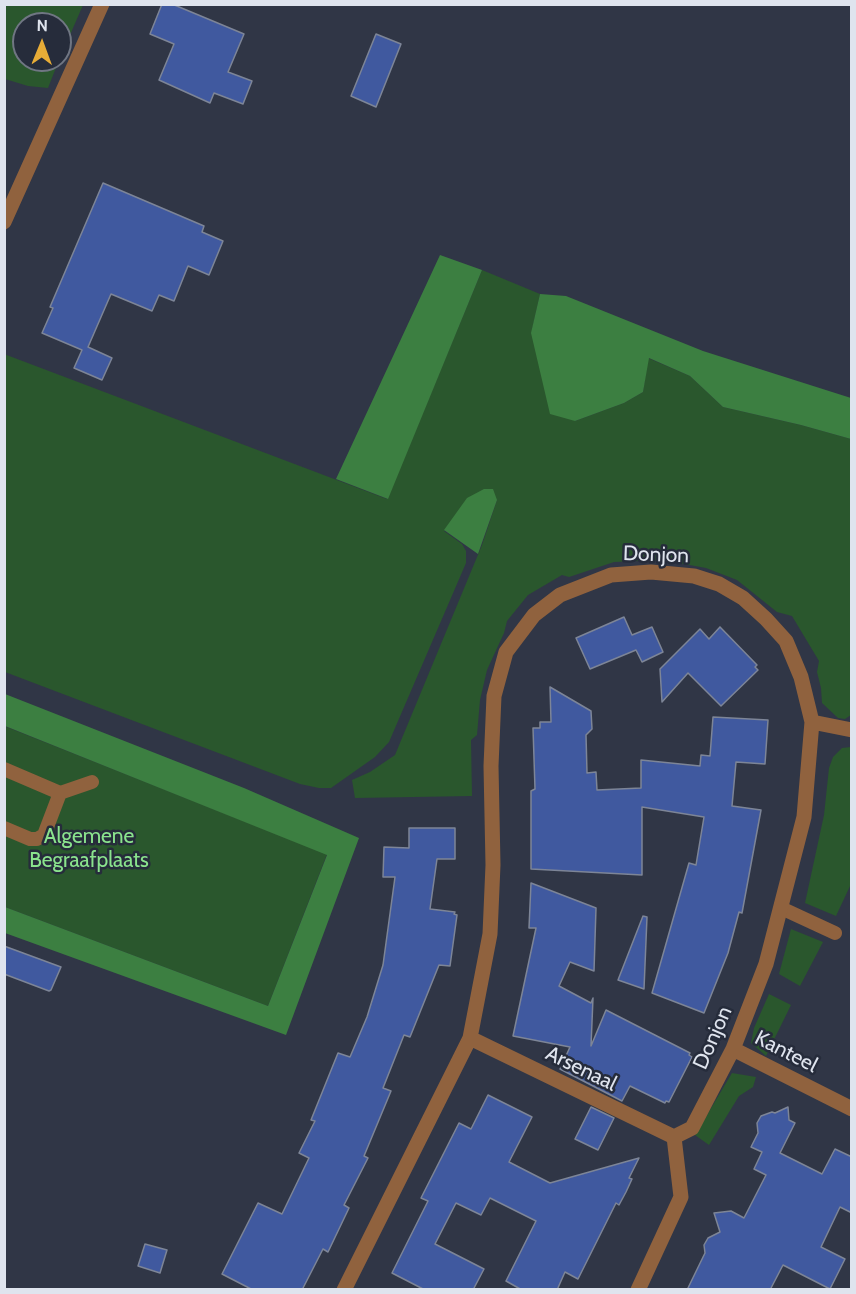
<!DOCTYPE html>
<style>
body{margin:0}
#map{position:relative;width:856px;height:1294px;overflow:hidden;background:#303646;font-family:Cabin,sans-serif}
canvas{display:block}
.frame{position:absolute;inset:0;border:6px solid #dfe4ee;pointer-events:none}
.north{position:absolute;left:12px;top:12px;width:60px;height:60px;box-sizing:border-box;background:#262c3b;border:2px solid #707683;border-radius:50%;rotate:1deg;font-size:16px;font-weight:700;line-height:24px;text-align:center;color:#dfe4ee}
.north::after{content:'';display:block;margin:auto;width:21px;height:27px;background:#e7ac37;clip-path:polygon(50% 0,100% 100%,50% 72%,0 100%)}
</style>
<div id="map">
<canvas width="856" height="1294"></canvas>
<div class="frame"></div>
<div class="north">N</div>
</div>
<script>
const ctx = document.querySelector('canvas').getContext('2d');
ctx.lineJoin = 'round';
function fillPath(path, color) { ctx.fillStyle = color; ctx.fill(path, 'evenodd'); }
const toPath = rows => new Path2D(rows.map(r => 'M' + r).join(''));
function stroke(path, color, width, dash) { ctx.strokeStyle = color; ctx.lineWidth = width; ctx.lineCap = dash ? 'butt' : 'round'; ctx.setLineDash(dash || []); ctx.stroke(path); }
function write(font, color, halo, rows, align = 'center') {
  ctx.font = font + ' Cabin,sans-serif'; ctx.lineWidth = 5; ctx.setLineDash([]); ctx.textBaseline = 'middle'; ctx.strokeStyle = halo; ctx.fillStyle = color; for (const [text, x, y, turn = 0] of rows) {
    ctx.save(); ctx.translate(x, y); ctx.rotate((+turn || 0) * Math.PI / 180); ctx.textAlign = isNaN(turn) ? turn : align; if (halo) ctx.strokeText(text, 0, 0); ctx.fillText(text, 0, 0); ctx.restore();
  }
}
const green = toPath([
 [4,5,83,5,60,58,60,24,24,24,24,60,59,60,48,88,28,86,5,79],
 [482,270,540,294,532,330,575,421,624,403,643,392,648,358,690,376,723,407,801,425,851,439,851,715,845,719,838,718,822,703,821,688,817,672,819,661,792,616,777,612,737,580,706,568,662,560,614,562,569,577,562,575,528,595,507,621,504,633,487,670,480,700,477,735,471,740,472,796,355,798,352,780,370,772,395,755,482,545,497,500,444,531,462,544,466,551,466,563,389,742,375,757,331,788,319,788,300,784,5,672,4,354,387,499],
 [4,726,327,854,268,1006,5,907],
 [851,747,851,884,836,916,805,903,824,815,829,768,833,757,842,748],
 [791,929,823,942,800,986,779,974],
 [769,994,791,1005,766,1056,751,1043,754,1028],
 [732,1073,756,1077,753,1087,739,1096,709,1145,695,1135]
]);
const forest = toPath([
 [440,255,482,270,388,499,336,479],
 [540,294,566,296,703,351,851,398,851,439,801,425,723,407,690,376,649,358,643,392,624,403,575,421,550,414,531,333],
 [484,489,493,489,497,500,478,554,444,530,467,498],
 [5,694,244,788,359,838,286,1035,5,933,5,907,268,1006,327,855,5,726]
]);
const building = toPath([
 [162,4,172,4,244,34,228,72,252,81,243,104,214,93,210,103,159,80,174,44,150,34,162,4],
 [376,34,401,44,376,107,351,96,376,34],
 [103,183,204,226,202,232,223,241,209,275,188,266,174,301,159,295,152,311,111,294,88,347,112,358,102,380,74,368,82,350,42,333,53,308,50,307,103,183],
 [624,617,632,635,652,627,663,652,642,662,636,650,590,669,576,638,624,617],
 [720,627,757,665,755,667,758,670,721,706,688,673,662,702,660,669,700,629,709,639,720,627],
 [550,687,591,711,592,729,586,735,587,773,596,772,597,790,641,788,641,760,700,766,701,755,710,756,713,717,768,720,765,764,736,762,732,806,761,810,742,913,739,912,728,953,704,1013,652,993,689,863,696,865,704,817,642,807,642,875,531,869,531,791,535,789,533,728,540,728,540,722,551,722,550,687],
 [409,828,455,828,455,859,437,859,430,909,455,912,454,914,457,915,450,966,439,965,410,1037,404,1035,383,1088,391,1091,364,1156,368,1158,344,1205,349,1208,328,1252,323,1249,302,1290,253,1290,222,1274,258,1203,282,1214,309,1158,299,1153,315,1121,311,1120,338,1053,350,1057,367,1017,383,965,395,877,383,877,384,847,409,848,409,828],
 [531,883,596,908,594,971,570,962,559,986,591,1003,593,998,591,1046,606,1010,690,1053,689,1055,692,1057,669,1102,666,1101,665,1103,630,1086,622,1101,560,1069,570,1047,513,1036,536,928,529,928,531,883],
 [643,916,647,917,644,989,618,980,643,916],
 [4,946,61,967,51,990,49,991,4,974,4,946],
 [488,1095,532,1117,509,1162,550,1183,639,1158,629,1178,632,1179,626,1192,619,1205,616,1203,578,1279,565,1272,557,1290,522,1290,506,1281,536,1221,490,1198,481,1215,456,1203,435,1244,484,1269,473,1290,425,1290,392,1273,428,1201,421,1198,459,1123,471,1129,488,1095],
 [591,1107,614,1118,598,1150,575,1139,591,1107],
 [788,1107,789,1120,795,1123,780,1153,822,1174,835,1149,852,1157,852,1213,840,1207,821,1247,845,1259,830,1289,783,1265,770,1290,687,1290,705,1253,704,1245,708,1238,720,1232,714,1213,731,1211,744,1218,766,1175,754,1169,762,1152,751,1147,758,1133,757,1123,761,1116,772,1112,775,1113,788,1107],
 [145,1244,167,1250,160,1273,138,1266,145,1244]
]);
const service = toPath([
 [4,769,60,793,92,782],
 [4,828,30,839,37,839,44,835,60,793],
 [781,908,835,933]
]);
const minor = toPath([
 [4,222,102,4],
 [812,722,852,730],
 [470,1038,674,1137],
 [733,1049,852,1109],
 [344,1290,470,1038,490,934,493,865,491,766,494,696,506,652,534,615,560,595,611,575,651,572,694,576,719,584,743,598,766,619,786,641,801,677,812,722,804,817,766,964,733,1049,692,1128,674,1137,681,1197,638,1290]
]);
const streetNames = [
 ["Donjon",656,555,2],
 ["Donjon",713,1038,-66],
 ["Kanteel",786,1052,27],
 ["Arsenaal",581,1069,26]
];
const parkNames = [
 ["Algemene",89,837],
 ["Begraafplaats",89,861]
];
fillPath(green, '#2a572d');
fillPath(forest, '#3c7f41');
fillPath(building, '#40599f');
stroke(building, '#7d8597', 1.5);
stroke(service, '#90623e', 14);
stroke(minor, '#90623e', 15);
write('21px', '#dfe4ee', '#262c3b', streetNames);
write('21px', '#8ae38d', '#262c3b', parkNames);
</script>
